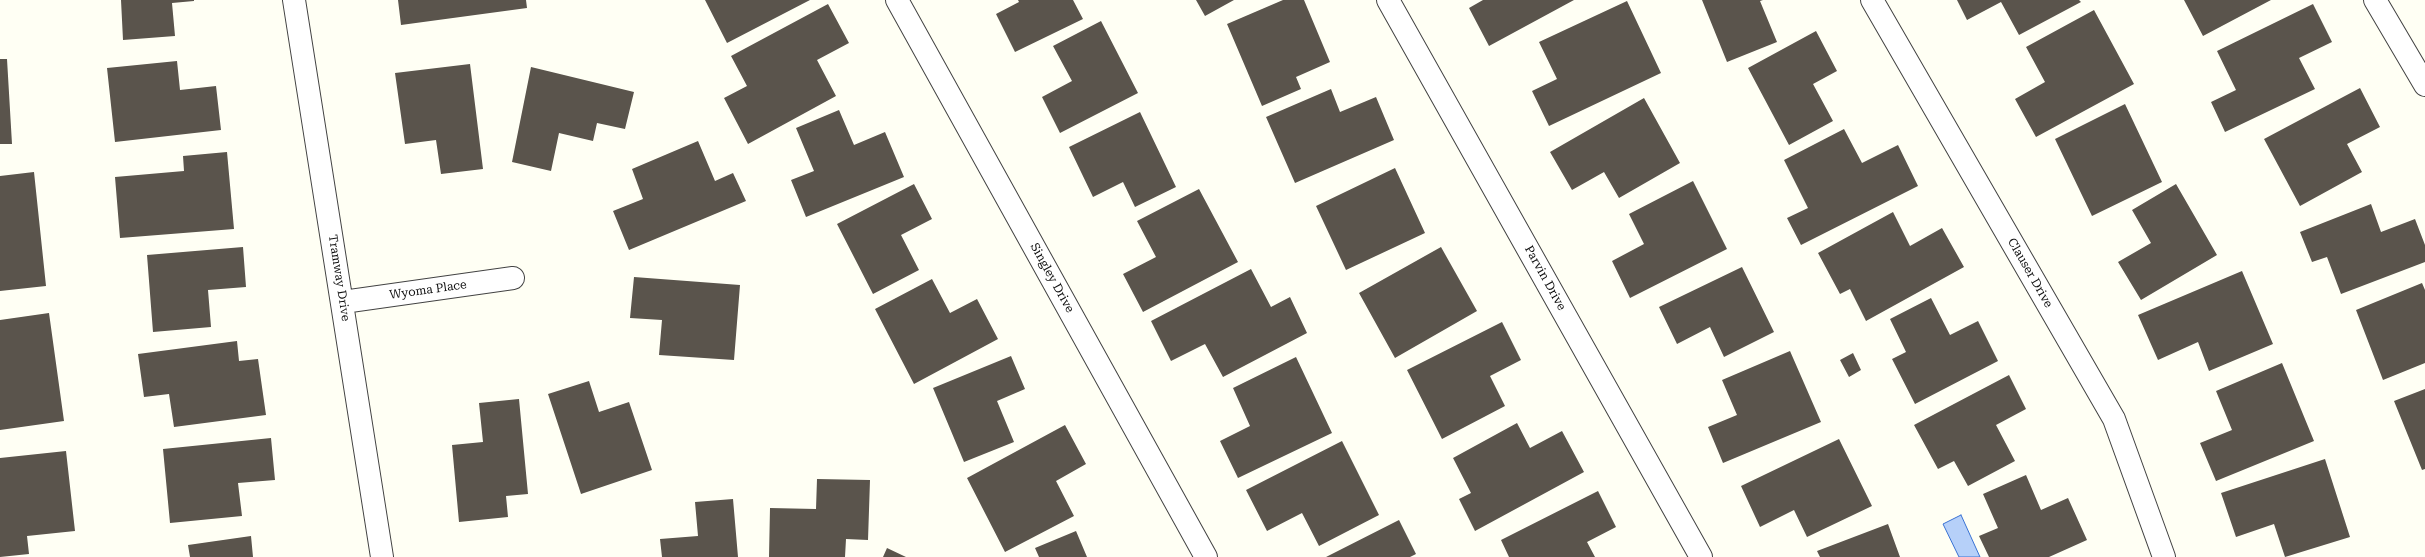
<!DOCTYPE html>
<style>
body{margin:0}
canvas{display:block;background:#fffff4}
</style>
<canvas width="2425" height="557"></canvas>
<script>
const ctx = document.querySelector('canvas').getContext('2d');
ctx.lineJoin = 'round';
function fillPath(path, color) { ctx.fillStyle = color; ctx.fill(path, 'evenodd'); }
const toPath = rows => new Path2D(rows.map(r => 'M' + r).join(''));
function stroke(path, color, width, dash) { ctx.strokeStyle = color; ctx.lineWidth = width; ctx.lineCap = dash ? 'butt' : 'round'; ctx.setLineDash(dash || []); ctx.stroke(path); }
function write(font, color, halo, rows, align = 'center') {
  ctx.font = font + ' "Roboto Serif",serif'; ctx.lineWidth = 4; ctx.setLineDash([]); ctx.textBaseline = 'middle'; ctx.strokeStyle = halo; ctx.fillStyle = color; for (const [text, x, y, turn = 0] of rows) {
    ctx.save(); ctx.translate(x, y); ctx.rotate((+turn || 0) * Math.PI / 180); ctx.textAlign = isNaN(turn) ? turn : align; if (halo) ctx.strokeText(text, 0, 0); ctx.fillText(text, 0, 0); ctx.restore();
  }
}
const water = toPath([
 [1961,515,1980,557,1959,557,1943,524,1961,515]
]);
const building = toPath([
 [121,0,194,0,194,1,172,3,175,36,123,40],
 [398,0,526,0,527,8,401,25],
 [705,0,810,0,727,43],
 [1018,0,1073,0,1083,19,1015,52,996,14,1019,2],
 [1196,0,1234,0,1205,16],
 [1283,0,1304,0,1330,62,1296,77,1301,89,1262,106,1227,24],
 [1483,0,1574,0,1489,46,1469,8],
 [1702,0,1763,0,1760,1,1777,42,1727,62],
 [1957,0,2079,0,2081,2,2019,35,2001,2,1967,20],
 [2184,0,2271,0,2203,36],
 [1627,1,1661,73,1549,126,1532,91,1557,79,1539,42],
 [828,4,849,43,817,60,836,96,748,144,724,98,747,86,731,56],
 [2313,4,2332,42,2299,58,2315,89,2225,132,2211,102,2236,90,2217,51],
 [2094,10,2134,84,2036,137,2015,99,2045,82,2026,47],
 [1101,21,1138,93,1060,133,1042,97,1072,81,1053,46],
 [1816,31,1837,71,1813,84,1833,121,1789,145,1748,68],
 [0,59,7,59,12,144,0,144],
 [177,61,180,90,216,86,221,130,115,142,107,68],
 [470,64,483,169,441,174,436,140,405,144,395,73],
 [531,67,634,92,625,129,597,123,593,141,559,133,551,171,512,162],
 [2360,88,2380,127,2347,144,2362,172,2300,206,2264,139],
 [1331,89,1340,112,1376,97,1394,140,1295,183,1266,117],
 [1644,98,1680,163,1619,198,1604,172,1572,190,1550,152],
 [2125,104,2162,182,2092,216,2055,139],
 [839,110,854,145,885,132,904,177,806,217,791,180,814,171,796,128],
 [1140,112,1176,187,1135,207,1123,182,1093,197,1069,147],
 [1844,129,1862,163,1898,145,1918,186,1801,245,1787,218,1808,208,1784,160],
 [698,141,715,181,733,173,746,201,629,250,613,211,643,199,632,169],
 [227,152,234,229,120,238,115,177,184,171,183,156],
 [1395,168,1425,233,1346,270,1316,206],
 [34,172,46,286,0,291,0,176],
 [1693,181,1727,249,1630,298,1612,261,1644,244,1629,214],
 [914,184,932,219,901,235,919,270,873,294,837,224],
 [2176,184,2217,255,2141,300,2118,262,2151,243,2132,210],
 [1199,189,1238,262,1143,312,1123,274,1156,257,1137,221],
 [2371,204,2381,232,2415,219,2425,245,2425,262,2341,294,2327,257,2312,262,2300,232],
 [1893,212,1910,246,1942,228,1964,267,1866,321,1850,289,1840,294,1818,253],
 [243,247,246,287,208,290,211,327,153,332,147,255],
 [1441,247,1477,311,1395,358,1359,293],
 [1742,267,1774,332,1724,357,1710,327,1677,344,1659,307],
 [1251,269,1271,307,1290,297,1307,333,1223,377,1205,344,1171,361,1151,321],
 [2242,271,2273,344,2209,371,2198,342,2158,360,2138,315],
 [634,277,740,285,734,360,659,355,662,320,630,318],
 [932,279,950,313,977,299,998,339,914,384,875,309],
 [2422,283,2425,290,2425,363,2383,380,2356,310],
 [1931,298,1950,335,1978,321,1998,361,1915,404,1892,359,1906,352,1890,319],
 [49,313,64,421,0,430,0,320],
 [1502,322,1521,360,1490,376,1505,406,1442,439,1407,370],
 [237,341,239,361,258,359,266,415,174,427,169,394,144,397,138,354],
 [1790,351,1821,422,1723,463,1708,427,1737,415,1722,380],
 [1853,353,1861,370,1849,377,1840,360],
 [1011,356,1025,389,997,401,1014,442,964,462,933,388],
 [1296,357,1332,433,1238,478,1220,441,1250,426,1233,388],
 [2282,363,2314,441,2216,481,2200,443,2232,430,2216,391],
 [2009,375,2026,409,1996,425,2015,461,1968,486,1954,461,1938,469,1914,425],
 [589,381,599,412,629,402,652,470,581,494,548,394],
 [2425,389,2425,469,2422,470,2394,401],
 [519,399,528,494,506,496,508,517,459,522,452,445,483,442,479,403],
 [1517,423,1530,448,1562,431,1584,472,1475,531,1459,499,1471,493,1453,458],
 [1065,425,1086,464,1056,481,1074,516,1005,552,967,478],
 [271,438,275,480,238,483,242,516,170,523,163,449],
 [1839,439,1872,506,1807,537,1794,510,1760,527,1741,486],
 [1342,441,1379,515,1319,546,1302,513,1267,531,1246,490],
 [66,451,75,531,27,536,29,554,0,557,0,458],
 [2325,459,2350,537,2285,557,2274,524,2236,537,2221,493],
 [2026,475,2041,510,2068,498,2087,540,2049,557,1989,557,1979,536,1998,528,1983,494],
 [817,479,870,480,868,540,846,539,845,557,769,557,770,508,816,509],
 [1598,491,1616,527,1587,542,1595,557,1509,557,1501,540],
 [733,499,738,557,662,557,660,539,698,536,695,502],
 [1399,520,1416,554,1410,557,1326,557],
 [1888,524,1900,557,1820,557,1817,551],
 [1076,531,1087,557,1039,557,1035,548],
 [251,536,253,557,190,557,188,545],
 [887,548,906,557,883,557]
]);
const street = toPath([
 [294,0,382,557],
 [897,0,1206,557],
 [1388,0,1701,557],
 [1872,0,2114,419,2164,557],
 [2375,0,2425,85],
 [343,302,513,278]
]);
const streetNames = [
 ["Clauser Drive",2030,273,60],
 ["Tramway Drive",339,278,81],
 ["Singley Drive",1052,278,61],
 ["Parvin Drive",1545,278,61],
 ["Wyoma Place",428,290,-8]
];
fillPath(water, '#b6d0f9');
stroke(water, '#3a72d3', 1);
fillPath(building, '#5a544c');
stroke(street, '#434343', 24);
stroke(street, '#fff', 22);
write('12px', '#101010', '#fff', streetNames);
</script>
